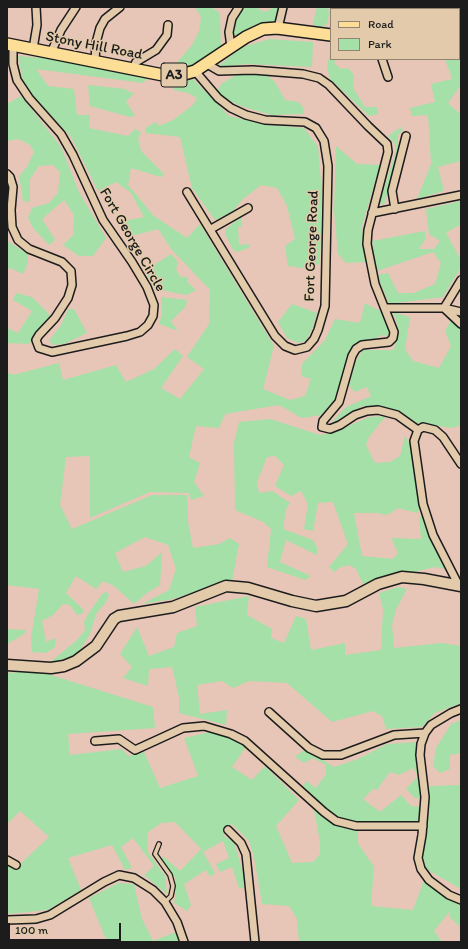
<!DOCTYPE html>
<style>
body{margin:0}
#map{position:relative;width:468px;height:949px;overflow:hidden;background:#e7c6b8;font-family:Itim,sans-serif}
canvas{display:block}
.frame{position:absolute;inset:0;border:8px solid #1c1c1c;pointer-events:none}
.legend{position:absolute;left:330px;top:8px;width:130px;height:52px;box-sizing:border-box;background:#e2caab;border:1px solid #938472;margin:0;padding:5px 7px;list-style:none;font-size:12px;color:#1c1c1c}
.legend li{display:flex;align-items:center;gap:8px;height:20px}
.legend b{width:20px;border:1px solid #938472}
.scale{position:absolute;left:8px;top:923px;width:113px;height:18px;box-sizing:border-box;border:2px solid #1c1c1c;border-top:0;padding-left:5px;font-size:12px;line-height:14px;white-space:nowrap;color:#1c1c1c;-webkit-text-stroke:3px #e2caab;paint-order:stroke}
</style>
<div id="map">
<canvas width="468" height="949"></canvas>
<div class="frame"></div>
<ul class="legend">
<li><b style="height:5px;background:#fdde96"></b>Road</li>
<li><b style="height:11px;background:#a4e0a7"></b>Park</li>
</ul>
<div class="scale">100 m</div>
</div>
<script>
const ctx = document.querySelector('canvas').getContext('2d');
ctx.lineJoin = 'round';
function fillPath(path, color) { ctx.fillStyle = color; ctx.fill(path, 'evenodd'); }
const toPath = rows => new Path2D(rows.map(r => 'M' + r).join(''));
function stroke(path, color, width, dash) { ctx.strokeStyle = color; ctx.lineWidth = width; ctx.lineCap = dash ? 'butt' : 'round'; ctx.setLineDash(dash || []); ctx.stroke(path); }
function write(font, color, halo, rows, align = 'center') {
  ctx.font = font + ' Itim,sans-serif'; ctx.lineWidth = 3; ctx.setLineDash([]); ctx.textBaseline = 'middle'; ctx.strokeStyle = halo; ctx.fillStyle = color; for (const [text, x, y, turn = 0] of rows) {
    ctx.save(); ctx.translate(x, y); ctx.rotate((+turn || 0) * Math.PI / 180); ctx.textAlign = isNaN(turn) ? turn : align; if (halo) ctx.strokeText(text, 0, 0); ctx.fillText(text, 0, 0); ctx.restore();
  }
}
const green = toPath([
 [195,7,211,7,220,13,221,47,193,67,180,72,174,66,192,45,199,31,201,17],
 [244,7,255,7,265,12,274,7,281,11,279,19,274,23,246,30,235,39,233,35,236,20],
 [317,7,328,7,329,15,327,24,320,28,315,26,313,23],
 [270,39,313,42,312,67,247,64,217,67,242,47],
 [331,48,331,59,336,59,334,63,341,69,348,68,354,75,353,88,365,107,377,107,378,114,369,116,330,79,327,67],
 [18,56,71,60,149,77,143,83,36,69,48,86,74,89,77,115,90,115,89,128,128,136,135,129,141,132,138,138,141,151,164,174,161,177,131,168,128,185,154,216,187,238,200,224,274,346,263,389,290,400,305,396,311,379,301,376,302,364,325,340,335,319,360,323,365,303,384,313,391,329,391,337,383,335,354,347,340,393,333,405,322,415,302,418,279,405,225,414,219,428,196,426,189,457,200,463,194,482,204,496,191,500,189,493,150,492,90,518,90,456,66,457,60,505,72,529,152,495,187,495,188,522,193,548,219,544,230,538,239,544,232,581,173,599,142,604,169,590,176,569,168,545,145,537,115,553,123,572,146,566,162,552,160,585,147,593,134,604,114,586,103,581,96,589,76,576,66,593,84,610,82,614,77,615,70,605,63,604,53,615,42,621,46,642,56,638,55,647,46,653,32,652,31,638,39,589,7,585,7,372,13,375,59,363,63,380,116,365,126,382,154,369,175,349,183,356,161,388,180,399,204,369,187,357,209,324,210,290,172,250,158,229,136,235,124,234,118,222,144,217,131,193,116,182,98,191,71,137,24,86],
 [459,56,461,56,461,85,448,103,461,115,461,161,438,167,444,191,417,199,431,164,428,115,412,116,410,108,435,102,431,84,452,79,445,59,459,59],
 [238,74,265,74,275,82,285,100,298,102,303,107,304,114,271,115,238,105,216,93,221,84],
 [193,79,229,116,267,125,304,128,318,147,322,194,320,263,309,269,288,266,285,246,295,239,287,206,277,188,261,185,243,199,231,213,215,220,192,188,180,137,146,133,145,128,156,122,159,126,173,120,193,105,197,98,188,93,173,90,173,82],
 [88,85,125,89,134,94,126,101,135,116,130,117,90,106],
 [21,96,61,147,79,192,106,238,93,256,79,256,63,245,73,235,74,215,64,200,42,219,55,240,49,245,33,228,28,218,32,208,49,203,58,193,60,172,53,165,39,166,30,179,30,202,23,201,19,176,27,167,34,152,30,145,18,139,7,141,7,104],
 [401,127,403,130,398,135,398,142,400,149,384,205,379,203,396,151,395,144,388,136],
 [336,146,357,164,380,165,362,226,365,262,346,263,338,254,334,211],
 [461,201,461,224,446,233,461,260,461,267,443,297,389,304,377,275,388,273,398,293,414,293,435,284,441,263,433,252,377,271,372,241,425,231,425,240,419,249,434,249,440,241,429,234,426,209],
 [241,217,242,227,238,227,239,245,249,244,250,245,248,248,238,252,233,250,225,234,226,229],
 [7,241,28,254,28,263,23,274,10,268,7,270],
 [171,254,178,262,176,270,181,277,188,277,187,282,196,290,187,295,154,289,145,271],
 [16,293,32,297,50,315,29,344,7,343,7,328,18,333,32,311,13,300],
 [161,297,187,300,186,306,171,321,178,331,159,324,162,314],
 [292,304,317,313,312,329,306,341,298,343,287,338,278,322],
 [68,309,74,309,87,333,64,344,53,345,49,341,61,325],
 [393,312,410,317,405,349,413,361,439,368,451,346,445,331,451,320,461,329,461,425,452,428,417,423,400,411,363,406,330,424,346,407,371,396,367,387,355,392,349,386,355,363,363,350,394,350,398,327],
 [386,416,369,437,366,445,375,463,390,462,400,456,405,436,410,444,421,507,417,513,398,508,389,514,383,515,379,513,354,513,362,556,393,559,398,553,391,538,421,539,419,517,423,515,445,569,435,567,363,584,356,569,349,565,339,568,334,572,329,567,348,544,333,502,318,503,313,531,304,529,308,504,301,491,291,496,275,486,284,465,275,456,267,457,257,482,259,493,272,491,290,503,286,509,283,529,313,540,317,547,317,555,286,540,280,562,311,576,305,580,267,567,271,529,263,522,235,510,234,443,239,422,270,419,320,435,335,432,369,417],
 [398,587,407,589,396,609,392,625,394,648,442,643,461,646,461,703,435,713,422,727,386,729,382,716,373,711,332,722,287,683,249,681,233,688,222,681,197,685,200,714,227,710,226,725,179,713,179,697,172,667,149,669,148,686,123,678,132,667,120,654,137,627,149,656,174,647,177,633,197,626,195,607,249,596,247,615,272,629,271,638,284,643,296,616,306,619,311,650,345,643,345,655,381,650,383,609,379,593],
 [107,592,109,595,106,602,96,614,90,634,77,655,48,664,77,640,85,630,84,622,88,614,103,593],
 [7,629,26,630,25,633,18,638,10,642,7,645],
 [38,671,153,707,155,728,68,734,70,755,122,749,128,756,144,752,160,788,198,776,184,738,214,731,236,739,245,748,232,767,252,780,265,766,299,800,276,826,292,863,313,862,320,854,320,842,313,805,331,821,358,830,358,843,374,867,371,906,413,910,424,880,457,902,451,910,458,902,461,903,461,925,459,926,449,916,450,911,434,931,442,942,299,942,297,919,289,906,262,904,254,857,249,841,232,824,226,827,224,836,234,842,243,873,244,888,239,888,232,867,220,872,216,864,229,858,223,841,203,852,215,873,210,877,206,870,184,884,191,905,187,911,174,903,176,892,175,878,161,859,164,857,180,871,201,849,175,822,161,823,147,833,148,852,165,876,167,894,144,875,154,866,133,838,121,847,132,868,125,870,112,845,68,858,81,890,48,910,7,914,7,863,16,868,49,837,20,811,7,824,7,673],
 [461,720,461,753,450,755,450,769,440,773,433,766,436,748,451,724],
 [418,742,418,769,422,783,422,799,415,798,406,789,418,776,413,768,399,775,390,772,376,791,374,788,363,799,380,812,401,795,411,806,422,807,420,822,377,824,346,822,333,815,302,789,306,781,316,788,326,774,326,765,313,758,304,763,295,757,305,749,334,767,358,759,387,744],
 [461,785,460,842,461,889,426,869,422,850,428,823,430,786],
 [118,883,134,884,142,919,153,941,176,932,179,942,107,942,89,898]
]);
const lane = toPath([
 [159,844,155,854,170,875,173,886,171,896,165,902]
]);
const street = toPath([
 [278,28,283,7],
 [231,47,229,32,232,18,239,7],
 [33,49,37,25,36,7],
 [51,53,61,30,76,7],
 [382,59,388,77],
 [95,62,96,43,100,28,105,19,120,7],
 [207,64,219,71,253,70,303,74,319,78,329,85,368,126,387,144,388,152,368,230,367,244,375,284,394,332,393,338,389,342,362,345,356,349,352,356,339,402,323,421,322,427,330,429,340,425,355,415,367,411,378,410,397,415,418,430,414,441,423,504,433,535,459,586],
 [133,69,136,62,156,50,167,35,168,25],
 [7,174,10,177,13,187,11,210,12,227,18,240,29,249,62,262,71,271,72,285,68,298,55,318,39,335,36,340,39,348,52,352,127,336,140,332,148,325,153,316,154,305,147,287,132,262,103,220,73,155,61,134,29,98,17,80,13,64,13,46],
 [187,192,275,336,285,346,295,350,307,347,314,339,318,330,325,306,328,166,324,141,316,128,305,122,265,120,246,115,231,108,218,98,195,71],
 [395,209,392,191,406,136],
 [372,213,461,195],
 [211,229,248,208],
 [386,308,444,308,461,312],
 [444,308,461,280],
 [444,308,461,324],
 [418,430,423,427,435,430,443,437,461,464],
 [461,709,451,713,431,725,425,733,421,744,420,755,425,797,422,835,418,858,421,869,429,880,449,895,461,900],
 [269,712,309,748,323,755,341,755,394,735,425,733],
 [95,741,119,739,135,750,183,728,204,726,231,734,245,741,324,812,336,821,356,826,423,826],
 [228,830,241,843,246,854,255,942],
 [7,860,16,865],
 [7,920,36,919,50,915,104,882,119,875,134,878,153,890,165,902,177,922,184,942]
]);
const secondary = toPath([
 [7,665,51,668,64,666,76,661,96,646,114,619,119,616,173,607,226,586,248,588,292,601,316,606,346,601,378,584,402,577,424,579,461,586]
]);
const primary = toPath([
 [419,9,423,7],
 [7,44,163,75,181,75,195,71,246,37,263,29,277,28,331,35]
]);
const shields = [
 [174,75,26]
];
const shieldNames = [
 ["A3",174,75]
];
const streetNames = [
 ["Stony Hill Road",94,46,11],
 ["Fort George Circle",132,240,60],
 ["Fort George Road",312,246,-88]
];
fillPath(green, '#a4e0a7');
stroke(lane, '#1c1c1c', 6);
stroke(street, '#1c1c1c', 10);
stroke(secondary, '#1c1c1c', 13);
stroke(primary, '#1c1c1c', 14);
stroke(lane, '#e2caab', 3.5);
stroke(street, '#e2caab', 7);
stroke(secondary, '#e2caab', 10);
stroke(primary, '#fdde96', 11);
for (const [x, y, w] of shields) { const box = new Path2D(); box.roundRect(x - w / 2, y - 12, w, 24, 3); ctx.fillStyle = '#e2caab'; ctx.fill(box); stroke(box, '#1c1c1c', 1); }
write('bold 14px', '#1c1c1c', null, shieldNames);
write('15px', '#1c1c1c', '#e2caab', streetNames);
</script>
